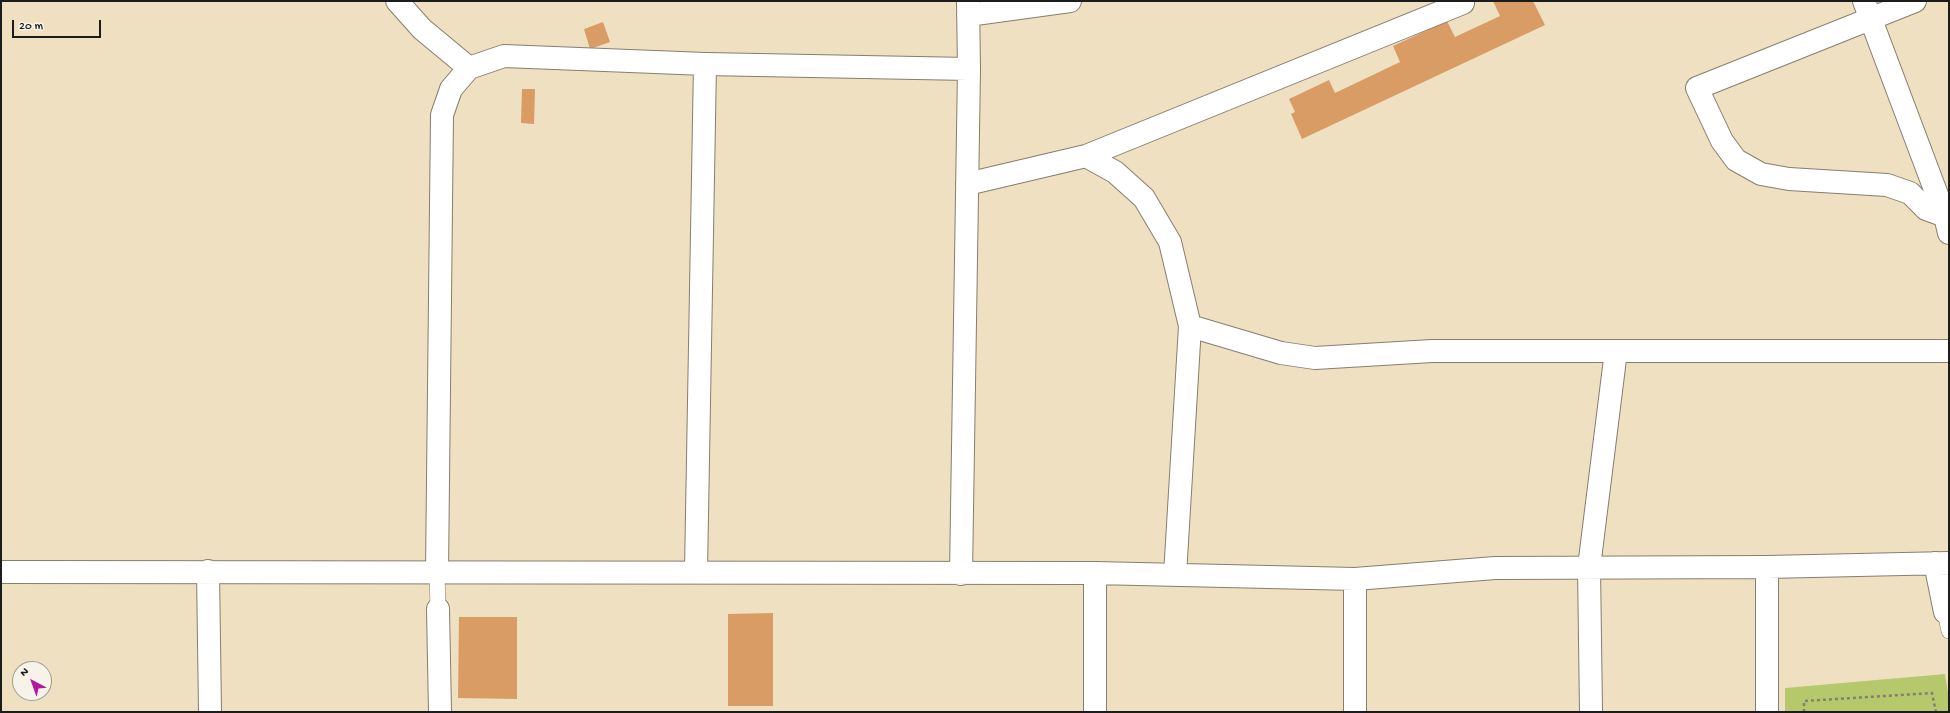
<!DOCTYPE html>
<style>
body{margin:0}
#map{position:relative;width:1950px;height:713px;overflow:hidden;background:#f0e0c2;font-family:"Gochi Hand",sans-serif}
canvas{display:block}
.frame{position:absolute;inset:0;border:2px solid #1c1c1c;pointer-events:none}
.north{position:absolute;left:12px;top:661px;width:40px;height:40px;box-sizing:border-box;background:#f7f3e8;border:1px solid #9f9d96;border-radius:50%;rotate:319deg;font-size:11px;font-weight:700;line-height:16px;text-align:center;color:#1c1c1c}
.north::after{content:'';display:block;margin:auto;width:14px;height:18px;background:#b5179e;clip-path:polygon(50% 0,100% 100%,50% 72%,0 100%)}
.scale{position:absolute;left:12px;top:20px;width:89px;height:18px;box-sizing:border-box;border:2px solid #1c1c1c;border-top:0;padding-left:5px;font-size:12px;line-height:14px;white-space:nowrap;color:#1c1c1c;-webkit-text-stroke:3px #f7f3e8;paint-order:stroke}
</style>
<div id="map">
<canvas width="1950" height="713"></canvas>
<div class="frame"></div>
<div class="north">N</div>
<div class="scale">20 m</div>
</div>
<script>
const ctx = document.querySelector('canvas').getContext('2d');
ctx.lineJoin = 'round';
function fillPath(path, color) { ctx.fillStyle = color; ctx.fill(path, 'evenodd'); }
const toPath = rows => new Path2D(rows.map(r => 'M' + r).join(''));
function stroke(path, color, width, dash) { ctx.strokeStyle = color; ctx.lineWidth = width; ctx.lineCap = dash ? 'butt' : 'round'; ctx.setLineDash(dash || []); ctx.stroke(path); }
const green = toPath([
 [1945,674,1949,698,1949,712,1785,712,1785,688]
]);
const building = toPath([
 [1493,1,1533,1,1545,25,1302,139,1291,114,1295,112,1289,99,1329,80,1335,93,1400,62,1393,46,1447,21,1455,37,1500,16],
 [603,22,610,42,590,49,584,29],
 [522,89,535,89,534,124,521,123],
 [773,613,773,706,728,706,728,614],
 [459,617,517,617,517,699,458,698]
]);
const path = toPath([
 [1804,712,1804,701,1932,693,1936,712]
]);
const service = toPath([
 [437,572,438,609],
 [1945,612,1949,631]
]);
const minor = toPath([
 [397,1,422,29,469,68],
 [1864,1,1945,216],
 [1915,1,1697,88,1722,141,1736,160,1761,174,1789,179,1887,185,1910,193,1926,209,1945,216,1949,233],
 [968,15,1070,1],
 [1086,156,1463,3],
 [967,184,1086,156,1115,172,1144,198,1170,242,1190,326,1175,575],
 [1190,326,1281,353,1315,358,1432,351,1949,351],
 [1935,563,1945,612],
 [208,571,210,712],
 [696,571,705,64],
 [1,572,1095,573,1355,579,1495,568,1767,567,1949,563],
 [437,572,442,115,451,89,469,68,504,56,705,64,969,69],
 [1095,573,1095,712],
 [961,574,969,69,968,1],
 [1355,579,1355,712],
 [438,609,440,712],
 [1591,712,1589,567,1616,351],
 [1767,712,1767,567]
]);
fillPath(green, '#b5c96c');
fillPath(building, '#d89c64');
stroke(service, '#867e6f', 16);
stroke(minor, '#867e6f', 24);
stroke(path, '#867e6f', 2.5, [3, 3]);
stroke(service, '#fff', 15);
stroke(minor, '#fff', 22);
</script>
